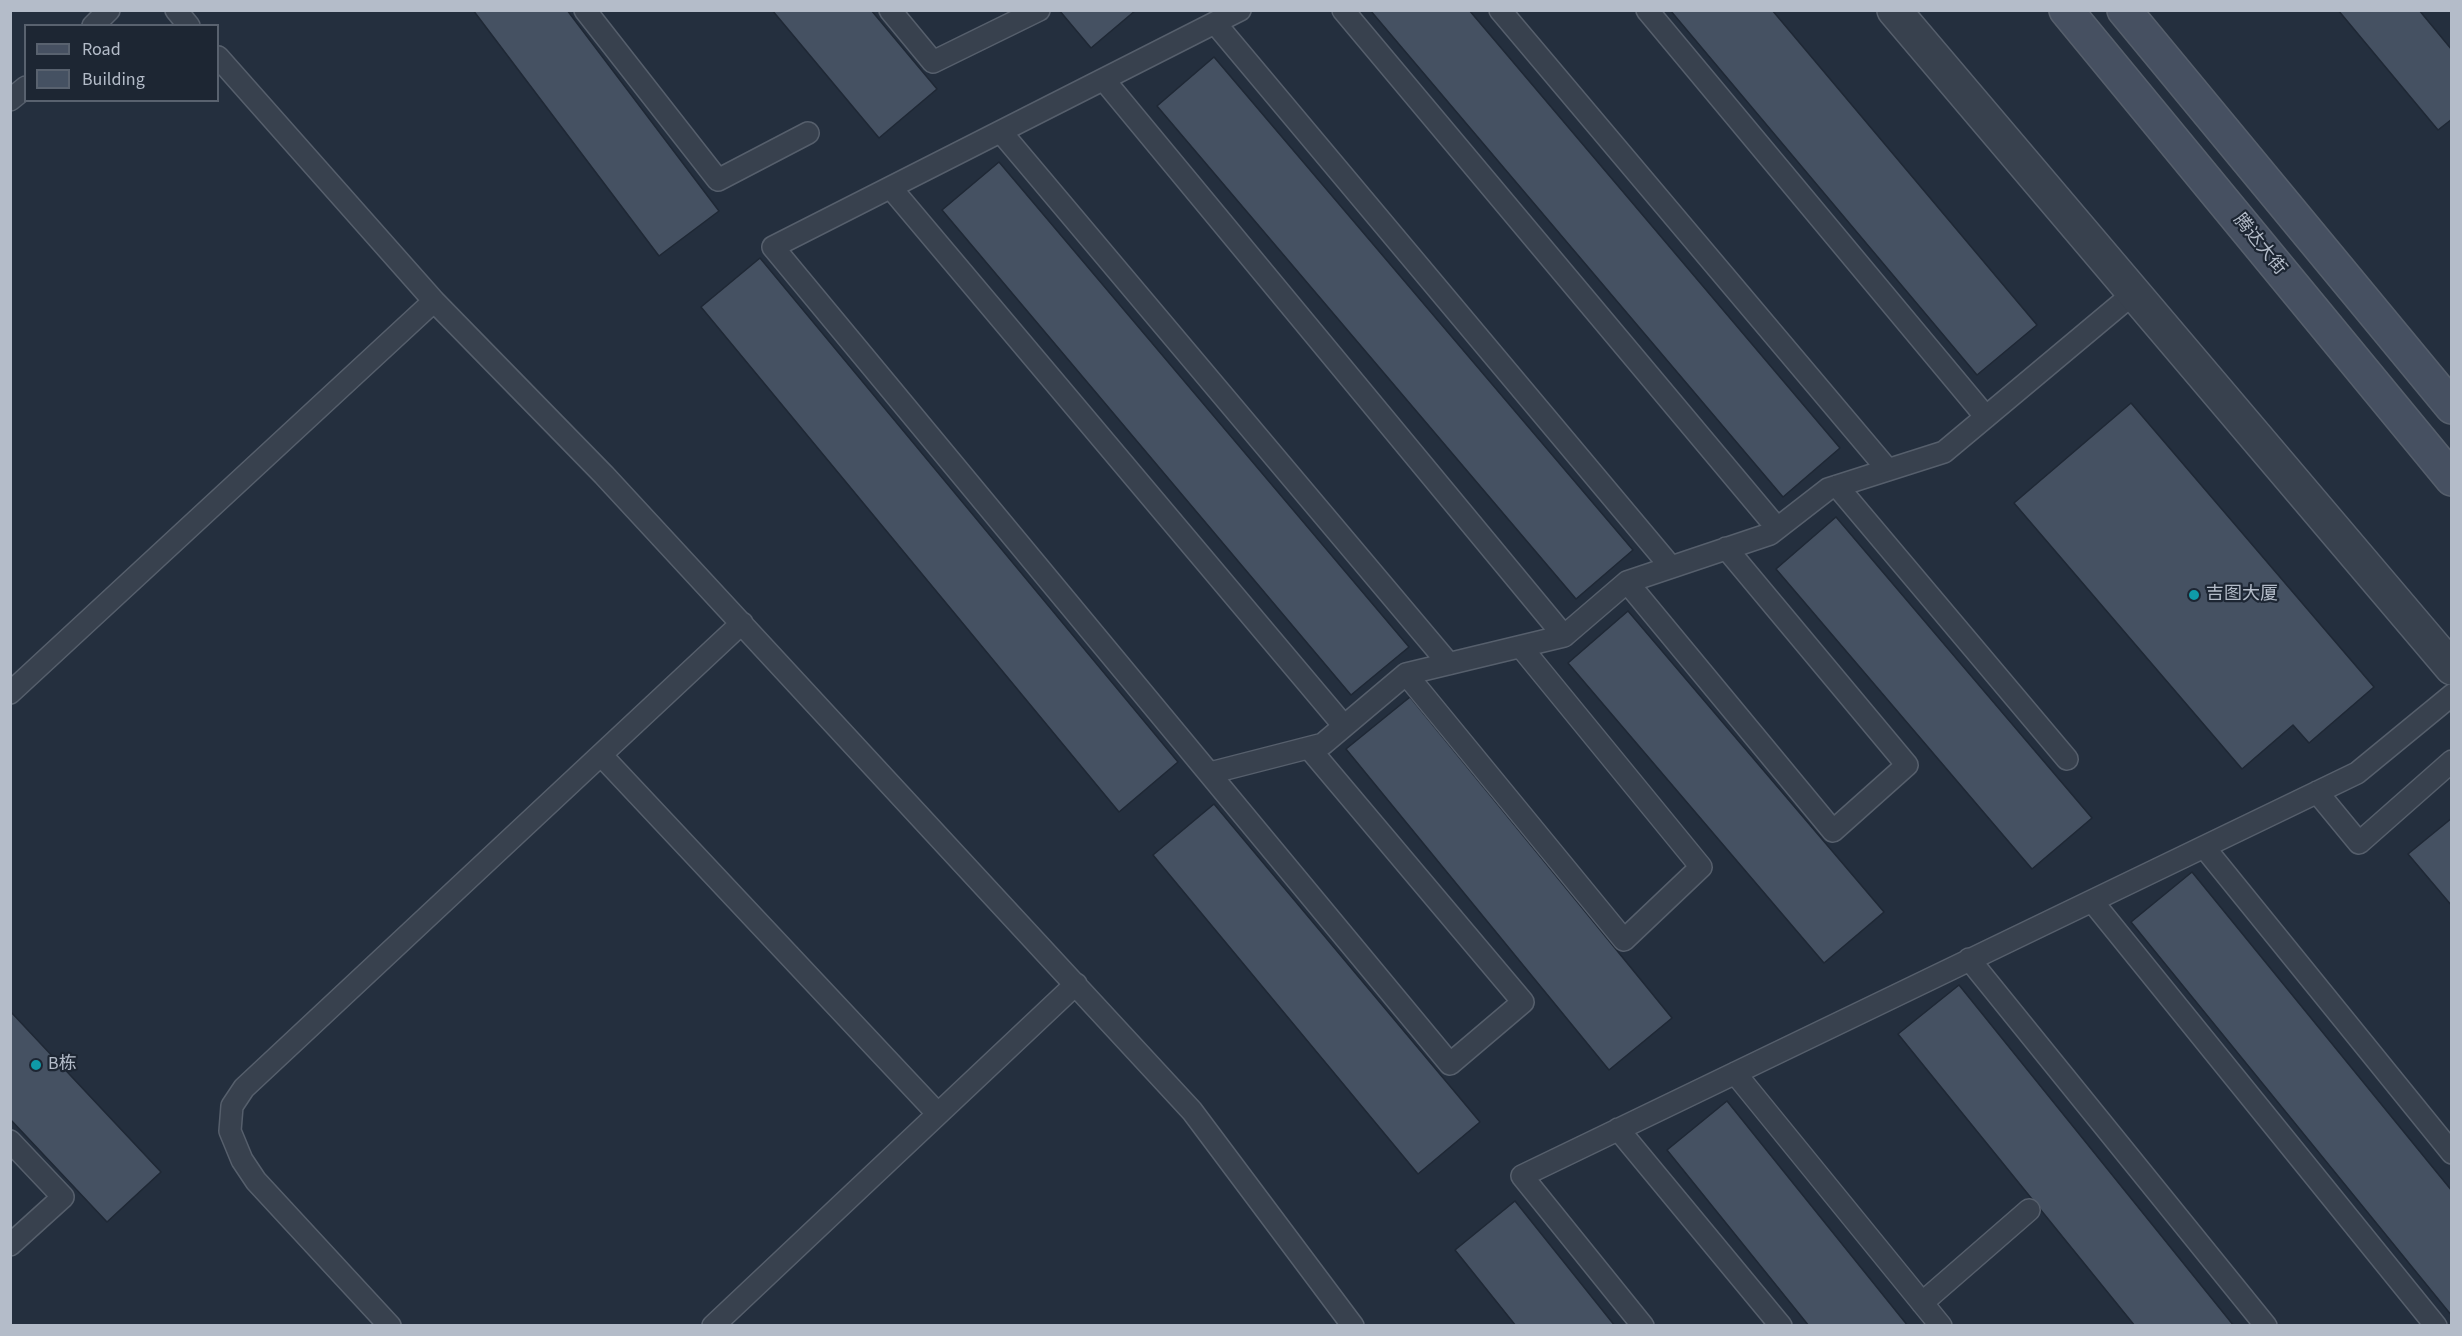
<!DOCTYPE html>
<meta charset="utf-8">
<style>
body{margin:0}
#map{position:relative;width:2462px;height:1336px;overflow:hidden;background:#242f3e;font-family:"Source Sans 3",sans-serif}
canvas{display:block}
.frame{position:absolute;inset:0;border:12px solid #b4bcc9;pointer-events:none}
.legend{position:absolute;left:24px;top:24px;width:195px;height:78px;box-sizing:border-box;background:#1d2633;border:2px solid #59626f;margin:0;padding:8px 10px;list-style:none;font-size:18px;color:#b4bcc9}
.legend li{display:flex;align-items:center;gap:12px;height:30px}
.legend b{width:30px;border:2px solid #59626f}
</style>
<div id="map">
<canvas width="2462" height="1336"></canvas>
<div class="frame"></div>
<ul class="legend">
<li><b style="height:8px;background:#465061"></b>Road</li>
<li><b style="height:16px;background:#455162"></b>Building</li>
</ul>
</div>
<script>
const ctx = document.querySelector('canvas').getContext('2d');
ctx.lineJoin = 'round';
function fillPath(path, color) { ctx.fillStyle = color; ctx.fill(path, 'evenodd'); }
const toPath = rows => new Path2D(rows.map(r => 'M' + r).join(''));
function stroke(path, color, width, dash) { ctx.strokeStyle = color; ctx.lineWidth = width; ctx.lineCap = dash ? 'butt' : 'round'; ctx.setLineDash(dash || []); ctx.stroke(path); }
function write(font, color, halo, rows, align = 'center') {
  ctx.font = font + ' "Source Sans 3","Noto Sans SC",sans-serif'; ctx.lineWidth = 4.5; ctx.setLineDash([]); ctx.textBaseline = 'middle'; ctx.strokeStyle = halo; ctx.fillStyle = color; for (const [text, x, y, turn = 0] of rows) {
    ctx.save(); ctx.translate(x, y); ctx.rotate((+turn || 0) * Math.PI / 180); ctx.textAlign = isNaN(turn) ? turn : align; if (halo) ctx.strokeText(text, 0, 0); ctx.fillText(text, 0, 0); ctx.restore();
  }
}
const building = toPath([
 [473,10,567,10,719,211,659,256,473,10],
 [772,10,871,10,937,89,879,138,772,10],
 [1059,10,1136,10,1091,48,1059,10],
 [1370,10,1469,10,1840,448,1783,497,1370,10],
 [1670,10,1772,10,2037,325,1977,375,1670,10],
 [2338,10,2419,10,2452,50,2452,119,2438,130,2338,10],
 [1214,57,1633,550,1576,599,1157,106,1214,57],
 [999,162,1409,647,1351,695,942,210,999,162],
 [760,258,1178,762,1119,812,701,307,760,258],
 [2131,403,2374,687,2309,743,2293,725,2242,769,2014,503,2131,403],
 [1836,517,2092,818,2032,869,1776,569,1836,517],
 [1628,611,1884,912,1824,963,1568,663,1628,611],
 [1410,697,1672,1018,1609,1070,1346,749,1410,697],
 [1214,804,1480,1122,1418,1174,1153,855,1214,804],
 [2452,818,2452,906,2408,854,2452,818],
 [2192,872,2452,1191,2452,1316,2131,922,2192,872],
 [1959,985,2234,1326,2135,1326,1898,1034,1959,985],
 [10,1011,161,1172,107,1222,10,1119,10,1011],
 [1727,1101,1908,1326,1809,1326,1667,1150,1727,1101],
 [1515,1201,1615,1326,1516,1326,1455,1250,1515,1201]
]);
const lane = toPath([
 [176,10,189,26],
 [585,10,718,180,808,133],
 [890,10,933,62,1039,10],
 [1240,10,773,247,1450,1064,1523,1002,1309,748],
 [1343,10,1777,528],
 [1500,10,1888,470],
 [1647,10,1986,417],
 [1215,23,1671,567],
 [93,26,109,10],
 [218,57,434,301,604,475,1192,1111,1353,1326],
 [1104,80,1564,636],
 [10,100,26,87],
 [1001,132,1449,664],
 [891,188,1344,726],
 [1837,486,2067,759],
 [1627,582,1833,831,1907,765,1726,548],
 [1406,674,1624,940,1701,867,1521,647],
 [10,693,434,301],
 [601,755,938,1114],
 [1210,773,1323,744,1406,674,1564,636,1627,582,1770,534,1828,489,1944,452,2134,293],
 [2317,792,2359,843,2452,761],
 [2204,847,2452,1153],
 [2092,901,2436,1326],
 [1969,959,2266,1326],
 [1735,1073,1941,1326],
 [1618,1129,1781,1326],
 [10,1141,63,1197,10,1245],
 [1922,1303,2029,1210],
 [390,1326,256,1181,242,1160,230,1131,232,1106,244,1088,742,623],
 [713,1326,1076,984],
 [1643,1326,1522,1176,2357,773,2452,695]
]);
const street = toPath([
 [1894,10,2452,668]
]);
const secondary = toPath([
 [2066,10,2452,479],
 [2124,10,2452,407]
]);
const markers = [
 [2194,595,6,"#0f9aa8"],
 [36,1065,6,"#0f9aa8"]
];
const streetNames = [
 ["腾达大街",2259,245,51]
];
const poiNames = [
 ["吉图大厦",2206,595],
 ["B栋",48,1065]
];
fillPath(building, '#455162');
stroke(building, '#1f2835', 1.5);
stroke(lane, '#565f6c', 24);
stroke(street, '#565f6c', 36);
stroke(secondary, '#565f6c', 36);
stroke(lane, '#38414e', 21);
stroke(street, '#38414e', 33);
stroke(secondary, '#465061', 33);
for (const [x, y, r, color] of markers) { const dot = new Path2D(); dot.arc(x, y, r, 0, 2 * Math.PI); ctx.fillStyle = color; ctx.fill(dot); stroke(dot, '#1d2633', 2); }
write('18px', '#b4bcc9', '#1d2633', streetNames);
write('18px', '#b4bcc9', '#1d2633', poiNames, 'left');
</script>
